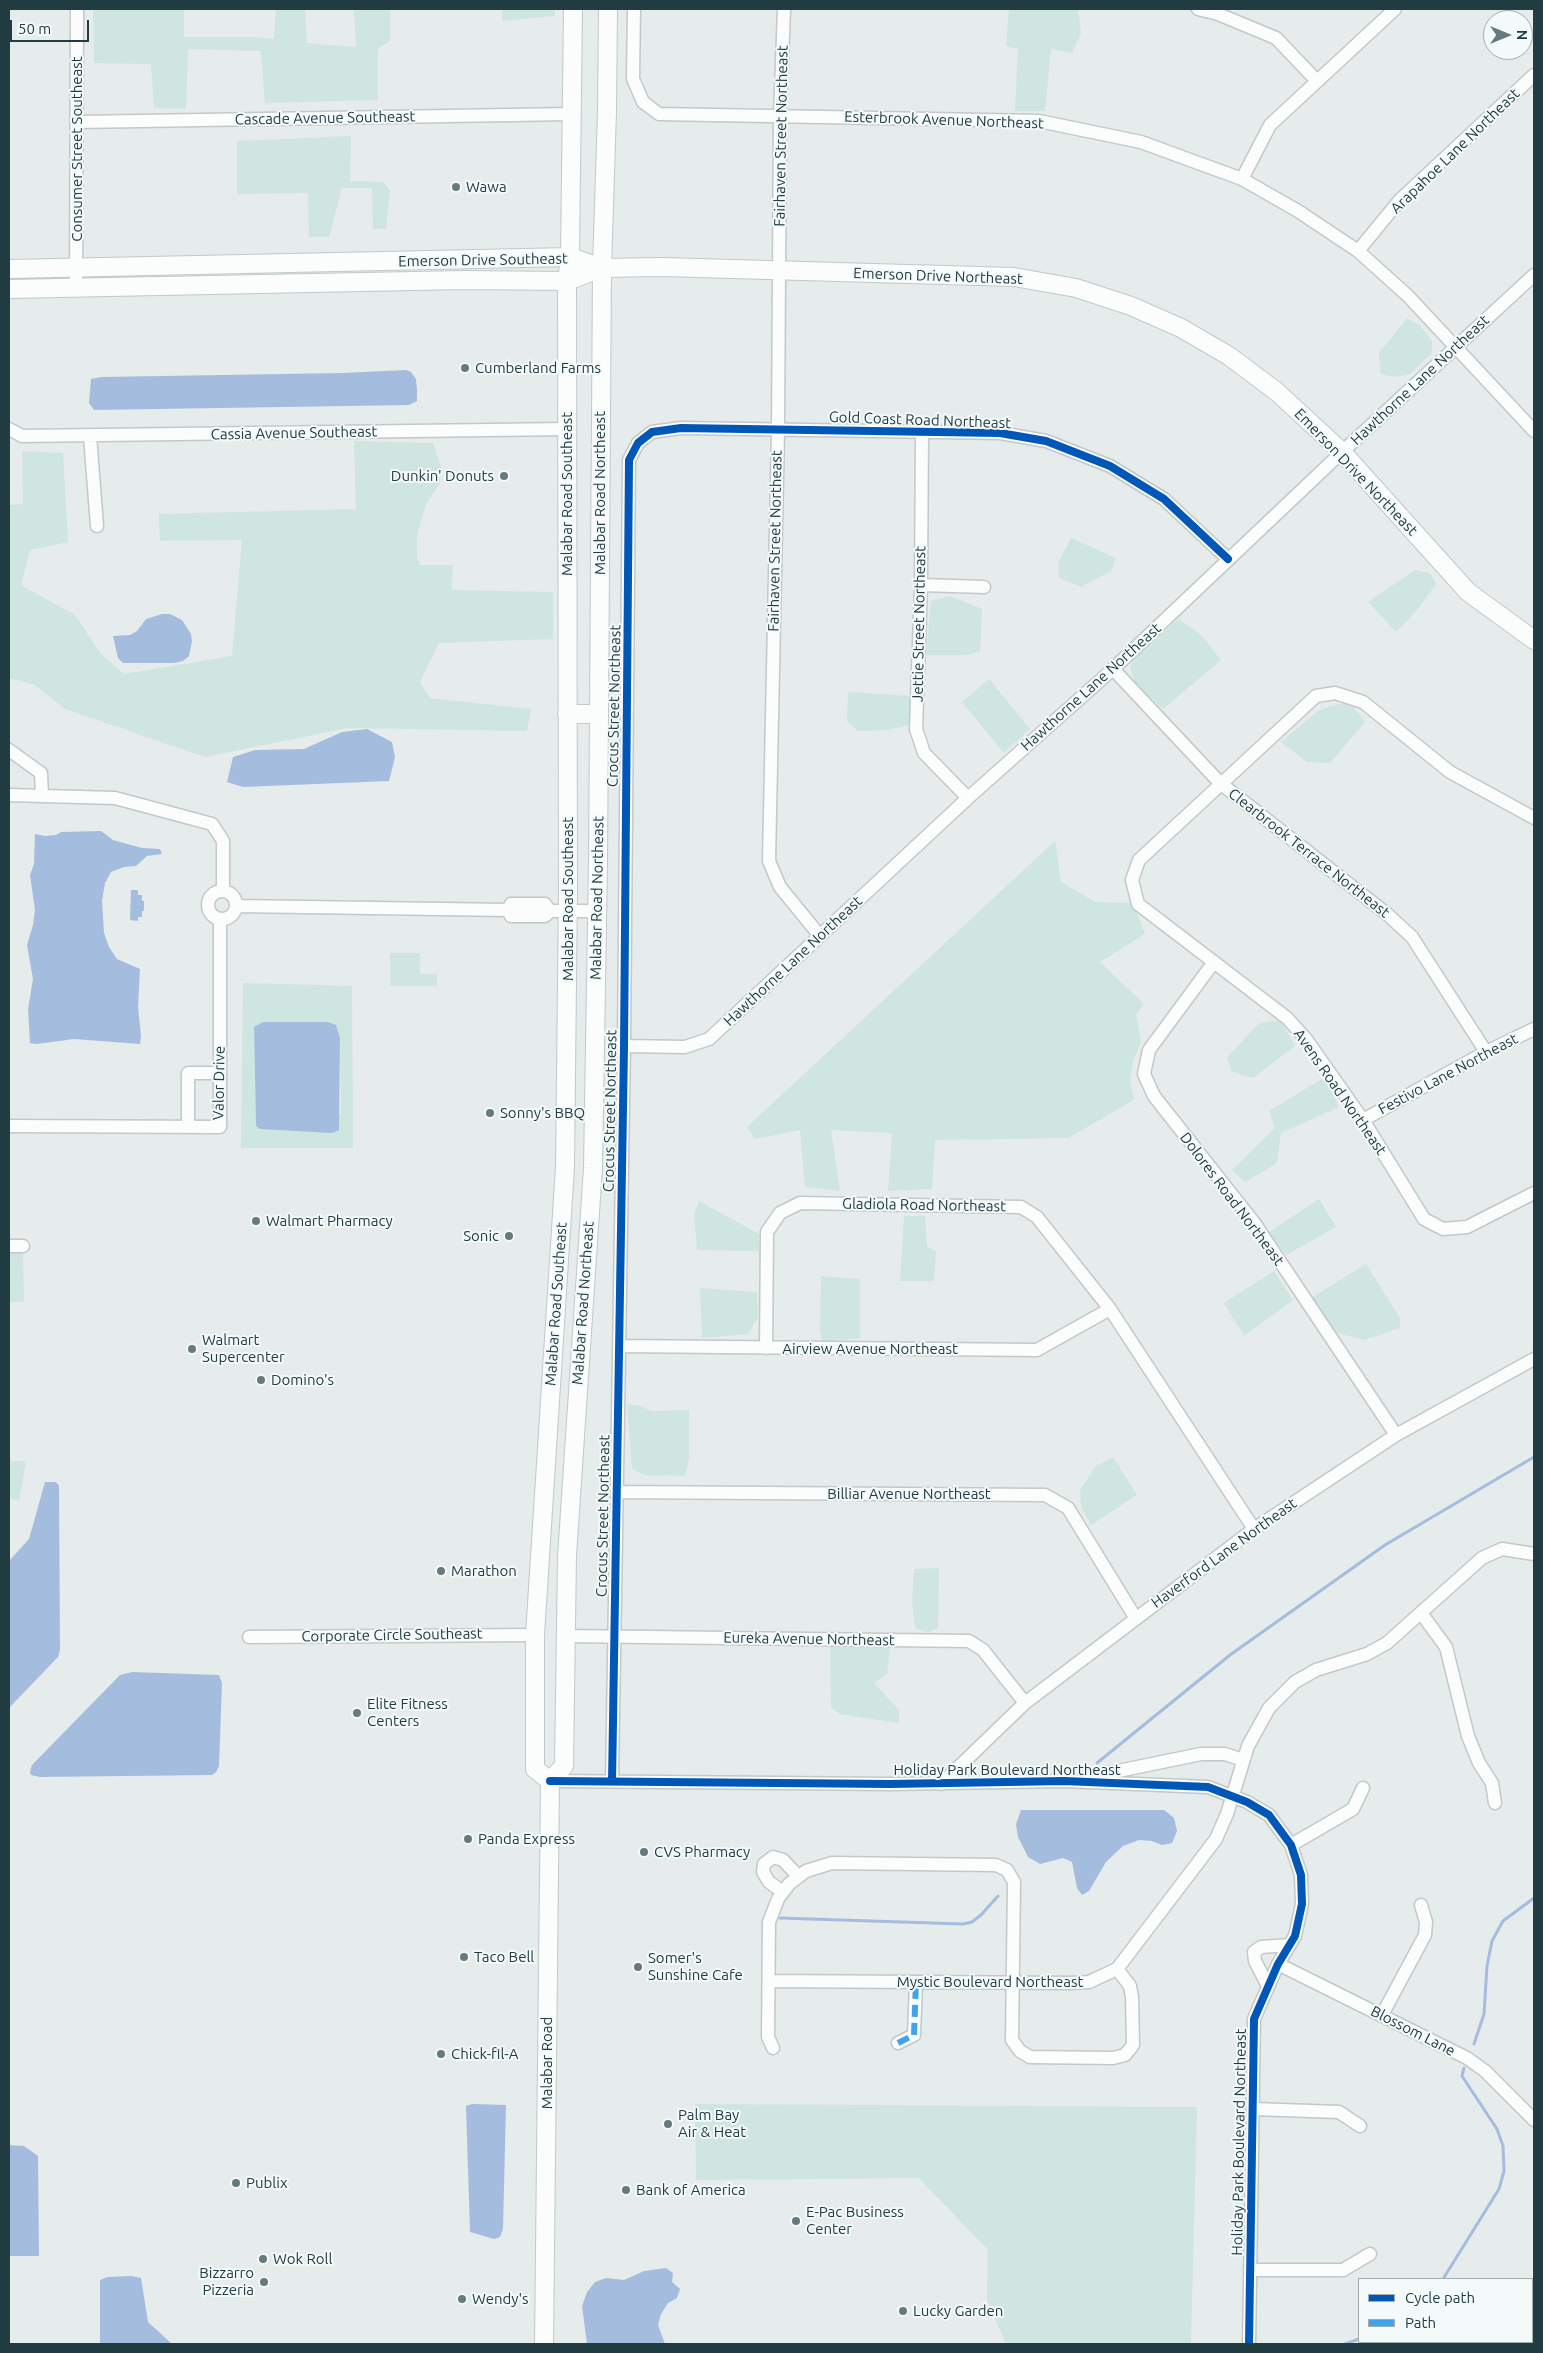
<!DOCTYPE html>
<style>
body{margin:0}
#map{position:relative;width:1543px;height:2353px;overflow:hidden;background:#e6ebeb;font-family:Ubuntu,sans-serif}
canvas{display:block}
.frame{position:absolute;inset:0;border:10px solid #213d42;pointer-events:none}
.legend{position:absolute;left:1358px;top:2278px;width:175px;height:65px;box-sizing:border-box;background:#f4fafa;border:1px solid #a0aeb0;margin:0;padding:6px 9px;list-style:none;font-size:15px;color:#213d42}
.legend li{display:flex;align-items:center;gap:10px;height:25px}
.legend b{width:25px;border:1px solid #a0aeb0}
.north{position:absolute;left:1483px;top:10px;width:50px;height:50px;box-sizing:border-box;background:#f4fafa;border:1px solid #a0aeb0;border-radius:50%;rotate:90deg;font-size:14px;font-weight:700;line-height:20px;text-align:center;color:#213d42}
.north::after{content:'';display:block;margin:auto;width:18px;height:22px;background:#667a7d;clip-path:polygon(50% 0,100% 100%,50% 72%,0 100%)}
.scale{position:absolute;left:10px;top:20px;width:79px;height:22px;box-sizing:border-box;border:2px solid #213d42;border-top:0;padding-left:6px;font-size:15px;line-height:18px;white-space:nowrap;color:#213d42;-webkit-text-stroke:4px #f4fafa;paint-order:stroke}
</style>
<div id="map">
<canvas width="1543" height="2353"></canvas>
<div class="frame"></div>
<ul class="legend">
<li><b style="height:6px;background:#0057b8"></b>Cycle path</li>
<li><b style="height:6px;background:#3ea4ec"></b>Path</li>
</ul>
<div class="north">N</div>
<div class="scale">50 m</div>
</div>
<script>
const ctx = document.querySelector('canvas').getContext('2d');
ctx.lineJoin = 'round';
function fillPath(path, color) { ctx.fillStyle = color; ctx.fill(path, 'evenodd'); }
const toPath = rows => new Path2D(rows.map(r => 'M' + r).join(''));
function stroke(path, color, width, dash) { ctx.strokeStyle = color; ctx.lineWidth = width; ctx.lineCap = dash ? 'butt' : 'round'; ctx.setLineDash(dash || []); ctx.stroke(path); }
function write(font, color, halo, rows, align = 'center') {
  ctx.font = font + ' Ubuntu,sans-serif'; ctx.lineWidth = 4; ctx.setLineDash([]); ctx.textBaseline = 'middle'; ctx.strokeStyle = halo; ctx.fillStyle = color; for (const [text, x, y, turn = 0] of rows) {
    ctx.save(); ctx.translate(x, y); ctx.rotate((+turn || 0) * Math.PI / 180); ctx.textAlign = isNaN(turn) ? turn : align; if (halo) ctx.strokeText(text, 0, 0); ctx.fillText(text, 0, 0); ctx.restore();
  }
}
const green = toPath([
 [93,9,184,9,184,37,253,37,274,39,276,9,305,9,307,43,356,47,354,9,390,9,390,41,378,49,378,100,265,103,261,51,188,49,186,109,154,108,151,64,94,63],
 [502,9,555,9,555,16,502,21],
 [1009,9,1078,9,1081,33,1072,53,1051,49,1045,111,1015,111,1018,49,1006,46],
 [351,136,350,181,383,182,390,190,386,229,373,229,372,188,342,188,329,237,309,237,308,193,237,194,237,141],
 [1407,318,1420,326,1432,341,1432,353,1410,374,1395,377,1381,374,1379,353],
 [354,441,433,443,442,470,439,485,426,504,417,535,417,557,420,565,453,565,451,590,553,592,553,639,439,643,420,682,430,698,531,709,527,731,348,728,205,757,65,709,35,685,9,678,9,505,23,504,22,451,63,453,68,542,30,550,21,585,75,615,100,653,124,674,232,656,242,540,160,541,159,514,356,509],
 [1071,538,1116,558,1111,571,1081,587,1059,578,1058,563],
 [1415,570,1430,573,1436,584,1417,610,1396,632,1368,602],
 [950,596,982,609,980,652,964,655,926,655,931,601],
 [1179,619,1201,635,1221,660,1163,709,1135,682,1130,668,1133,659],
 [989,679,1030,729,1004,753,962,702],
 [848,692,913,696,913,724,888,730,858,731,847,721],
 [1337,704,1352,705,1365,722,1330,763,1307,762,1281,742,1318,711],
 [1055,841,1061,882,1095,902,1133,903,1145,934,1100,962,1144,1004,1136,1015,1141,1042,1133,1062,1130,1080,1134,1100,1068,1138,935,1140,932,1189,888,1191,892,1133,831,1130,840,1191,805,1187,800,1130,755,1139,747,1127],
 [390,953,420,953,420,974,437,974,437,986,390,986],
 [243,983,352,986,353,1148,241,1148],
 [336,1025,340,1038,341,1114,256,1126,254,1027],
 [1280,1020,1295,1046,1253,1078,1232,1072,1227,1058,1259,1023],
 [1325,1077,1339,1107,1281,1133,1277,1163,1245,1182,1232,1170,1275,1128,1269,1111],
 [1319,1199,1336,1227,1286,1255,1269,1232],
 [699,1201,759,1234,759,1251,697,1250,694,1214],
 [904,1216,925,1216,927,1246,936,1252,934,1281,900,1281],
 [9,1251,23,1252,24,1302,9,1302],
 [1366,1264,1400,1318,1400,1328,1364,1340,1333,1332,1311,1298],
 [1274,1271,1293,1300,1244,1336,1224,1303],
 [821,1276,860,1279,860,1338,823,1342,820,1331],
 [700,1288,757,1292,758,1317,748,1334,702,1338],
 [627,1404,641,1406,651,1411,689,1410,689,1459,685,1476,644,1475,632,1469],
 [1113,1457,1137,1495,1091,1525,1081,1507,1080,1490,1096,1466],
 [9,1461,26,1461,19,1501,9,1498],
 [939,1568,938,1628,928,1632,915,1628,912,1601,914,1569],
 [830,1646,890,1647,887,1674,874,1683,899,1710,899,1723,840,1714,831,1707],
 [695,2104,1197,2107,1191,2344,1006,2344,987,2300,988,2250,919,2178,696,2180]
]);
const water = toPath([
 [406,370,411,372,416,379,417,390,417,401,409,405,94,410,89,403,91,379,101,377,342,373],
 [162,614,170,614,182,620,191,634,192,641,189,656,183,661,174,663,123,663,118,658,113,636,130,635,137,631,146,619],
 [367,729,392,742,395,757,389,781,243,787,227,782,233,757,255,750,304,749,342,732],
 [101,831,113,840,142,848,160,849,162,854,147,856,136,866,124,867,111,872,105,883,102,901,104,933,109,947,117,959,140,969,138,1007,141,1036,140,1044,74,1039,37,1044,30,1043,28,1009,33,979,27,945,33,925,35,910,30,875,34,864,35,834,45,836,56,835,61,832],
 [131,890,138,890,138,895,142,895,142,901,144,901,144,911,142,911,142,917,138,917,138,921,130,920],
 [263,1022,328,1022,336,1025,340,1038,339,1130,332,1133,260,1129,256,1126,254,1027],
 [45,1482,56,1482,59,1486,60,1650,58,1657,9,1708,9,1561,29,1539],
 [132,1672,219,1675,222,1683,219,1766,216,1772,212,1775,40,1777,31,1775,30,1772,32,1765,120,1675],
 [1021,1810,1164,1810,1174,1818,1177,1831,1172,1843,1162,1845,1152,1841,1139,1840,1123,1846,1106,1862,1089,1891,1082,1895,1077,1888,1072,1862,1063,1858,1040,1864,1028,1857,1018,1837,1016,1824],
 [472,2104,506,2105,503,2229,500,2237,494,2239,470,2232,466,2106],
 [9,2145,24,2146,38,2156,39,2256,9,2256],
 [666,2268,673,2273,672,2282,680,2289,677,2298,668,2303,661,2314,658,2325,665,2344,587,2344,582,2306,587,2292,595,2282,606,2278,624,2280,644,2271],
 [131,2276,141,2278,148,2322,172,2344,100,2344,100,2280,107,2277]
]);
const stream = toPath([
 [1097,1763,1230,1655,1385,1545,1534,1457],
 [780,1918,963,1924,972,1922,981,1915,998,1896],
 [1474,2044,1484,2014,1487,1966,1492,1941,1503,1921,1534,1898],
 [1443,2279,1499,2189,1504,2171,1503,2146,1497,2129,1462,2076,1464,2068],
 [1345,2344,1359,2339]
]);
const street = toPath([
 [634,9,633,79,643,102,659,114,1039,121,1141,142,1242,179,1298,211,1358,251,1408,296,1534,431],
 [784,9,780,117,778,430,769,861,780,887,820,936],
 [1198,9,1218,14,1276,38,1317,81],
 [78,122,572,114],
 [1242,179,1270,125,1395,9],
 [1358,251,1399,201,1534,75],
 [76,288,77,9],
 [9,429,22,436,567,429],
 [922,432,921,585,916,729,924,753,968,798],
 [90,436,97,526],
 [921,585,984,587],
 [1113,669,1220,783,1387,914,1412,937,1486,1052],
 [9,750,41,773,42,796],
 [9,795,115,798,212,824,223,841,223,891],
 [1534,818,1450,772,1363,702,1335,693,1316,696,1139,860,1132,880,1138,904,1287,1018,1306,1039,1363,1120,1424,1219,1443,1229,1467,1227,1534,1193],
 '208 905a14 14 0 1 1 28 0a14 14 0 1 1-28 0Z',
 [237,906,508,910],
 [508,910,511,904,545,904,550,911,597,911],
 [508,910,511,916,545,916,550,911],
 [1214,962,1149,1050,1144,1074,1154,1096,1255,1224,1396,1435],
 [624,1046,685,1047,709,1039,968,798,1113,669,1342,452,1534,275],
 [1363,1120,1486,1052,1534,1029],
 [9,1126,220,1127,220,919],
 [188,1126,188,1073,220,1073],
 [9,1246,23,1246],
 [620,1346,1037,1350,1110,1309],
 [766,1348,767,1232,780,1213,800,1203,1021,1207,1037,1217,1110,1309,1254,1529],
 [618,1492,1045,1495,1068,1508,1135,1617],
 [1421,1613,1446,1647,1468,1736,1479,1763,1492,1783,1495,1803],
 [565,1636,969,1641,983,1650,1025,1703],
 [249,1637,535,1635],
 [1084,1778,1201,1754,1225,1754,1243,1760],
 [550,1781,890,1784,1064,1781,1208,1787,1247,1802,1269,1815,1291,1845,1301,1875,1302,1904,1295,1936,1278,1964,1254,2019,1249,2344],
 [612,1781,624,1046,629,460,638,443,652,432,681,428,1000,433,1046,441,1110,466,1164,499,1228,559],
 [941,1784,1025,1703,1254,1529,1396,1435,1534,1359],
 [1291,1845,1353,1809,1363,1788],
 [783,1892,769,1882,763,1872,764,1864,773,1857,783,1860,798,1876],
 [1278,1964,1467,2058,1485,2071,1534,2120],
 [769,1981,1070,1983,1089,1982,1117,1969,1216,1839,1227,1814,1248,1746,1269,1708,1295,1682,1316,1670,1367,1654,1387,1643,1482,1558,1502,1549,1534,1554],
 [1268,1986,1255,1961,1254,1952,1261,1947,1289,1945],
 [1382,2015,1425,1935,1426,1922,1421,1905],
 [898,2043,914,2035,916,1982],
 [773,2048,768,2037,769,1922,778,1899,789,1884,806,1871,832,1863,996,1865,1007,1870,1014,1882,1012,2040,1020,2051,1030,2057,1113,2058,1125,2055,1133,2045,1132,1997,1130,1986,1117,1969],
 [1253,2109,1339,2112,1360,2126],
 [1251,2270,1343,2270,1370,2254],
 [1532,2308,1534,2307],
 [1475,2344,1479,2342]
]);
const secondary = toPath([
 [9,269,570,257,602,268,663,267,1014,277,1076,288,1131,306,1181,328,1229,356,1277,392,1342,452,1468,592,1534,640],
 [9,289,464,280,567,281,602,268],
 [567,714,599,714],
 [550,1781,535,1769,535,1635,565,1167,568,890,567,281,570,257,573,9],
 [550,1781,564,1766,567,1556,593,1168,598,863,602,268,607,112,608,9],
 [544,2344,550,1781]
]);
const quiet = toPath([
 [898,2043,914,2035,916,1982]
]);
const cycleway = toPath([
 [550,1781,890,1784,1064,1781,1208,1787,1247,1802,1269,1815,1291,1845,1301,1875,1302,1904,1295,1936,1278,1964,1254,2019,1249,2344],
 [612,1781,624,1046,629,460,638,443,652,432,681,428,1000,433,1046,441,1110,466,1164,499,1228,559]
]);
const markers = [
 [456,187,5,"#667a7d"],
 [465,368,5,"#667a7d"],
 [504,476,5,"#667a7d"],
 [490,1113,5,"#667a7d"],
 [256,1221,5,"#667a7d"],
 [509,1236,5,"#667a7d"],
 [192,1349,5,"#667a7d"],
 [261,1380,5,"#667a7d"],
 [441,1571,5,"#667a7d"],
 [357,1713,5,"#667a7d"],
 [468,1839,5,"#667a7d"],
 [644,1852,5,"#667a7d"],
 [464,1957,5,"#667a7d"],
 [638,1967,5,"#667a7d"],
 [441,2054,5,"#667a7d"],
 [668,2124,5,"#667a7d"],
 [236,2183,5,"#667a7d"],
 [626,2190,5,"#667a7d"],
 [796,2221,5,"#667a7d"],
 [263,2259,5,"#667a7d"],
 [264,2282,5,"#667a7d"],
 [462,2299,5,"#667a7d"],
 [903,2311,5,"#667a7d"]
];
const streetNames = [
 ["Cascade Avenue Southeast",325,118,-1],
 ["Esterbrook Avenue Northeast",944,120,2],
 ["Fairhaven Street Northeast",781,136,-89],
 ["Consumer Street Southeast",77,149,-90],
 ["Arapahoe Lane Northeast",1455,151,-44],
 ["Emerson Drive Southeast",483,260,-1],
 ["Emerson Drive Northeast",938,276,2],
 ["Hawthorne Lane Northeast",1420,380,-43],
 ["Gold Coast Road Northeast",920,420,2],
 ["Cassia Avenue Southeast",294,433,-1],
 ["Emerson Drive Northeast",1356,472,46],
 ["Malabar Road Northeast",600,493,-90],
 ["Malabar Road Southeast",567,494,-90],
 ["Fairhaven Street Northeast",775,541,-89],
 ["Jettie Street Northeast",919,624,-89],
 ["Hawthorne Lane Northeast",1091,687,-42],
 ["Crocus Street Northeast",614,706,-89],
 ["Clearbrook Terrace Northeast",1309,853,38],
 ["Malabar Road Northeast",597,898,-89],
 ["Malabar Road Southeast",568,899,-90],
 ["Hawthorne Lane Northeast",793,961,-43],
 ["Festivo Lane Northeast",1448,1074,-28],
 ["Valor Drive",219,1083,-89],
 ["Avens Road Northeast",1340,1092,55],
 ["Crocus Street Northeast",610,1111,-89],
 ["Dolores Road Northeast",1232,1199,53],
 ["Gladiola Road Northeast",924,1205,1],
 ["Malabar Road Northeast",583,1303,-86],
 ["Malabar Road Southeast",556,1304,-86],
 ["Airview Avenue Northeast",870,1349],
 ["Billiar Avenue Northeast",909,1494],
 ["Crocus Street Northeast",603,1516,-89],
 ["Haverford Lane Northeast",1224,1553,-36],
 ["Corporate Circle Southeast",392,1635,-1],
 ["Eureka Avenue Northeast",809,1639,1],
 ["Holiday Park Boulevard Northeast",1007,1770],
 ["Mystic Boulevard Northeast",990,1982],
 ["Blossom Lane",1413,2031,27],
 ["Malabar Road",547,2063,-90],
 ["Holiday Park Boulevard Northeast",1239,2142,-89]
];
const poiNames = [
 ["Wawa",466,187],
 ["Cumberland Farms",475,368],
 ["Dunkin' Donuts",494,476,"right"],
 ["Sonny's BBQ",500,1113],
 ["Walmart Pharmacy",266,1221],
 ["Sonic",499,1236,"right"],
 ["Walmart",202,1340],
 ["Supercenter",202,1357],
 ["Domino's",271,1380],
 ["Marathon",451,1571],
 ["Elite Fitness",367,1704],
 ["Centers",367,1721],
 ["Panda Express",478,1839],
 ["CVS Pharmacy",654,1852],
 ["Taco Bell",474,1957],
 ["Somer's",648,1958],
 ["Sunshine Cafe",648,1975],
 ["Chick-fil-A",451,2054],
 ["Palm Bay",678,2115],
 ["Air & Heat",678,2132],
 ["Publix",246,2183],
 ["Bank of America",636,2190],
 ["E-Pac Business",806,2212],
 ["Center",806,2229],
 ["Wok Roll",273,2259],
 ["Bizzarro",254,2273,"right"],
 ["Pizzeria",254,2290,"right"],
 ["Wendy's",472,2299],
 ["Lucky Garden",913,2311]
];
fillPath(green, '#cee6df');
fillPath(water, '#a4bdde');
stroke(stream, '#a4bdde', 3);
stroke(street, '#c3c8c8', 15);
stroke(secondary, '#c1c9c9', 20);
stroke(street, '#fbfcfc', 12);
stroke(secondary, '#fbfcfc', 18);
stroke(quiet, '#3ea4ec', 6, [12, 6]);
stroke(cycleway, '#0057b8', 8);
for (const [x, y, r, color] of markers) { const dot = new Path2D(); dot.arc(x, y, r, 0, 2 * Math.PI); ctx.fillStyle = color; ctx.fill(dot); stroke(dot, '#f4fafa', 2); }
write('15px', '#213d42', '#f4fafa', streetNames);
write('15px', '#213d42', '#f4fafa', poiNames, 'left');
</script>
